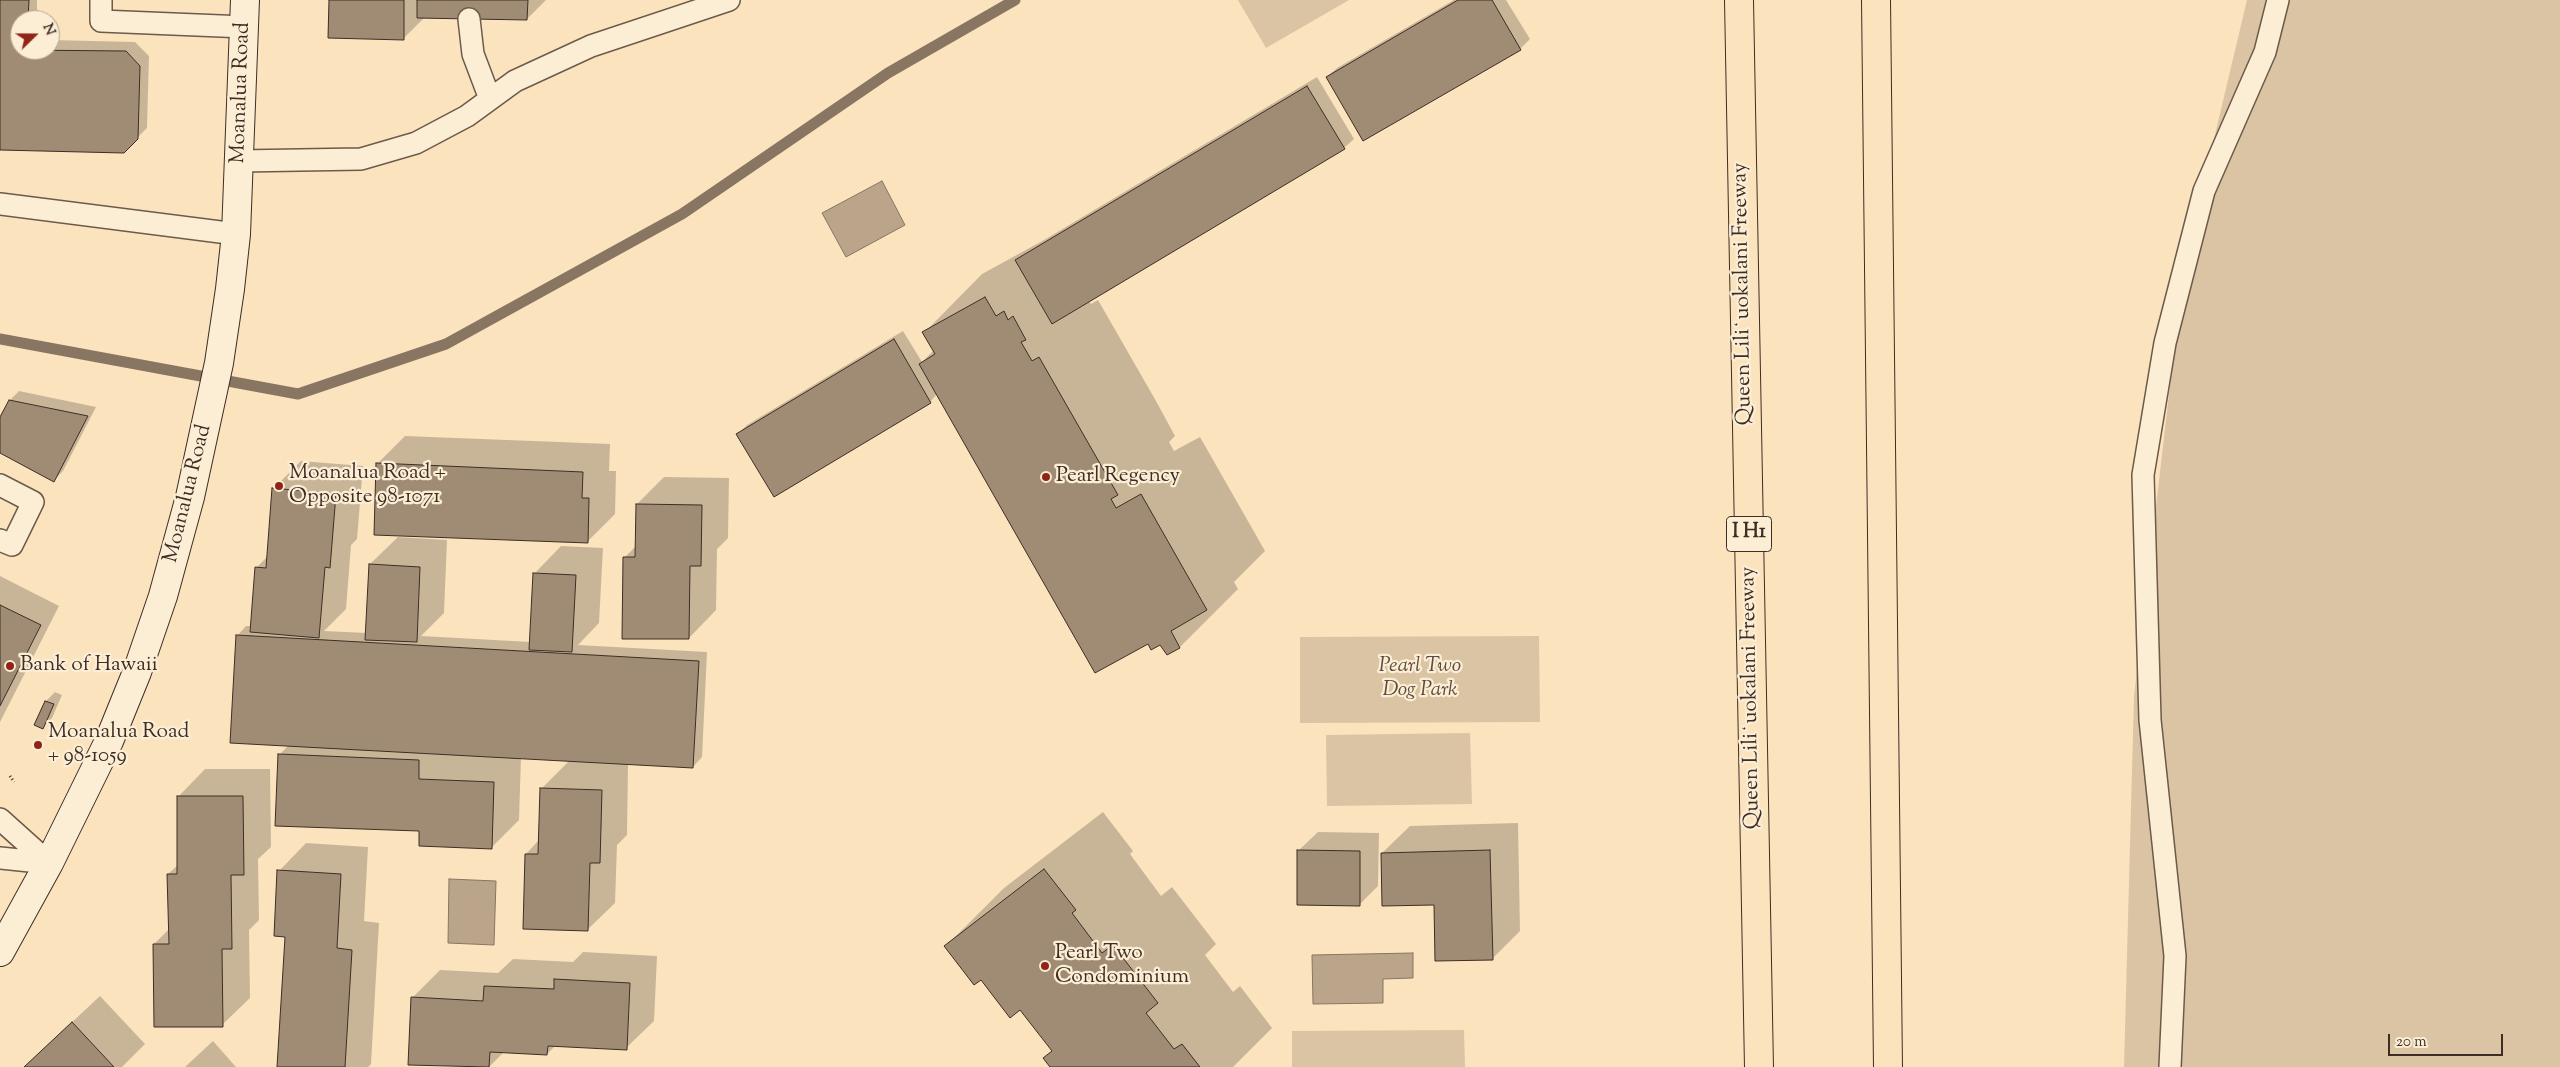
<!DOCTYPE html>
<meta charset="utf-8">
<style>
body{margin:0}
#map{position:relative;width:2560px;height:1067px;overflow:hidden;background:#fbe3be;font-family:"Sorts Mill Goudy",serif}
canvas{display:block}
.north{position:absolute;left:10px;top:10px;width:50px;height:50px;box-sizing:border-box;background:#fcedd5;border:1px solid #b0a08f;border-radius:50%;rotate:68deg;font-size:14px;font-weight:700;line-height:20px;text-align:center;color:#3d2d25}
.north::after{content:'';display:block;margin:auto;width:18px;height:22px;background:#8f2418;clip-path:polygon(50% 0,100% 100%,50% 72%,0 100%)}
.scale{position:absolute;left:2388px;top:1034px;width:115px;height:22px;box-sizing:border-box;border:2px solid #3d2d25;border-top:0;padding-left:6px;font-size:15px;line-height:18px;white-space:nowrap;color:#3d2d25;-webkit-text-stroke:4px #fcedd5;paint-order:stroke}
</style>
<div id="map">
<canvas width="2560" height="1067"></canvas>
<div class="north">N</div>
<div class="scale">20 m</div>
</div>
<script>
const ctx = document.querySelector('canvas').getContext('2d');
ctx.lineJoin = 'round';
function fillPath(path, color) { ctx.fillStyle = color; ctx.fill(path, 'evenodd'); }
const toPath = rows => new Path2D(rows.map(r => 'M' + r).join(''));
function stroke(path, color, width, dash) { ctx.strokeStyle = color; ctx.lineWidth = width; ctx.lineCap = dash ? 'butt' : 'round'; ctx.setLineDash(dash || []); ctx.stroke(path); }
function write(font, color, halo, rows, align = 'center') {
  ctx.font = font + ' "Sorts Mill Goudy",serif'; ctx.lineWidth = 4.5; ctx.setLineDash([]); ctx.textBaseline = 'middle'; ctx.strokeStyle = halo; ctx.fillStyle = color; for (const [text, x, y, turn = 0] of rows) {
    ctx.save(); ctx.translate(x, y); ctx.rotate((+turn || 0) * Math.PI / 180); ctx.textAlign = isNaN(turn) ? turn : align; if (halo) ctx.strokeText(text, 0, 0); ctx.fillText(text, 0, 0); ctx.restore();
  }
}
const green = toPath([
 [1238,0,1349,0,1266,48],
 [2247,0,2560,0,2560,1067,2124,1067,2134,696,2184,265],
 [1539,636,1540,722,1300,723,1300,637],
 [1470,733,1472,804,1327,806,1326,735],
 [1464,1030,1465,1067,1292,1067,1292,1031]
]);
const water = toPath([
 [882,181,905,225,846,257,822,213,882,181],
 [449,879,496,881,494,945,448,943,449,879],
 [1413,953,1413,978,1383,979,1383,1003,1313,1004,1312,955,1413,953]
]);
const shadow = toPath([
 [0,0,37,0,37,20,20,20,20,50,50,50,50,40,135,42,149,56,147,128,123,152,0,149],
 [330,0,546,0,527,19,425,17,403,39],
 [1454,0,1506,0,1530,39,1520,49,1327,77,1337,68],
 [1317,77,1354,139,1344,148,1089,301,1091,304,1098,300,1156,401,1175,436,1169,442,1174,451,1200,437,1265,551,1234,582,1238,589,1180,647,1167,654,1161,643,1148,642,937,394,930,402,738,434,747,425,903,331,922,362,934,350,924,333,982,274,1044,240],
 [19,391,96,407,63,471,54,480,0,452,0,419,10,400],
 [405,436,610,444,609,471,616,471,615,514,587,542,377,464],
 [301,461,363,466,357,539,351,545,346,609,324,631,367,633,370,564,398,537,447,540,444,613,421,636,531,642,534,574,561,546,603,548,599,623,578,645,707,652,702,757,693,767,628,763,627,835,617,845,615,903,587,930,526,854,539,840,541,789,570,760,521,757,519,820,492,847,421,830,279,755,289,745,237,636,246,626,252,626,256,568,268,556,273,489],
 [664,477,729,478,728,538,717,549,716,610,689,638,624,558,636,546,637,504],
 [0,576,59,606,0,722],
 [55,692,62,695,52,718,43,727,36,724,46,701],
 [205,769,270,769,271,847,258,859,259,920,249,930,250,998,222,1025,154,944,169,929,168,874,179,864,178,797],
 [1103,812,1133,851,1130,854,1161,896,1172,887,1216,944,1205,955,1233,992,1240,986,1272,1028,1233,1067,1052,1067,1053,1050,1021,1008,946,946,1004,888],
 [1518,823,1520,931,1492,959,1382,853,1410,826],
 [1318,832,1379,833,1378,886,1359,905,1298,851],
 [306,843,368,847,364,921,379,923,371,1064,368,1067,278,1067,286,936,279,871],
 [583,952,657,956,654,1021,626,1048,556,1045,547,1054,505,1051,489,1067,409,1064,413,997,440,970,498,973,513,959,573,962],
 [100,996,145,1044,122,1067,24,1067],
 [213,1041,236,1067,185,1067]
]);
const stream = toPath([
 [0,339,298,394,446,344,682,214,888,73,1015,0]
]);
const building = toPath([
 [0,0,29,0,28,20,20,20,20,50,126,51,140,66,138,139,124,153,0,150,0,0],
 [329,0,404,0,404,40,328,38,329,0],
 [417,0,528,0,527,20,417,18,417,0],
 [1458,0,1492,0,1521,50,1363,141,1326,77,1458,0],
 [1307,86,1345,149,1052,324,1015,260,1307,86],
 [985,297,996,316,1004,311,1008,320,1013,316,1026,340,1021,342,1032,361,1039,357,1118,495,1111,499,1116,508,1141,494,1207,610,1171,631,1180,648,1167,655,1160,645,1151,650,1148,644,1095,673,919,364,935,354,922,332,985,297],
 [894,339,931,403,774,497,736,434,894,339],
 [9,400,88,416,54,482,0,453,0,417,9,400],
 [376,463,583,472,582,498,589,498,588,543,374,535,376,463],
 [272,488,336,494,330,568,325,567,319,638,250,632,255,567,266,568,272,488],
 [636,504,702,505,701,566,690,566,689,639,622,639,623,557,635,557,636,504],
 [369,564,420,567,417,642,365,640,369,564],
 [533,573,576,575,572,652,529,650,533,573],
 [0,605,41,625,0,706,0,605],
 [236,635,699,661,693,768,230,743,236,635],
 [45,701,54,704,43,729,34,725,45,701],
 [278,754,419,760,419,779,494,782,492,849,419,846,419,831,275,826,278,754],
 [540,788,602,790,600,863,590,863,588,931,523,929,525,854,538,854,540,788],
 [177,796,243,796,244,875,231,875,232,949,222,949,223,1027,154,1027,153,944,169,944,167,874,177,874,177,796],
 [1297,850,1360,851,1360,906,1297,905,1297,850],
 [1490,850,1493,960,1435,961,1434,905,1382,906,1381,853,1490,850],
 [1044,869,1076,910,1072,913,1102,953,1113,945,1158,1003,1146,1013,1174,1049,1182,1044,1200,1067,1050,1067,1043,1058,1052,1051,1020,1010,1010,1018,981,980,974,985,944,946,1044,869],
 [277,870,341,874,337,948,352,950,345,1067,277,1067,285,937,274,936,277,870],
 [554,979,630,983,627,1050,548,1046,547,1055,490,1052,489,1067,408,1065,411,997,483,1001,484,986,554,989,554,979],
 [72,1022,114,1067,24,1067,72,1022]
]);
const path = toPath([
 [10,776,14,782]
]);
const service = toPath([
 [101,0,101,21,245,27],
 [469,19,473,54,490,99],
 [239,161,361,159,416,143,467,116,515,81,591,46,729,0],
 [0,204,236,234],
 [0,485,33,502,12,545,0,540],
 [0,819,49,863],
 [0,858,49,863],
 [2170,1067,2175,956,2150,720,2143,475,2165,343,2204,191,2265,52,2278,0]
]);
const secondary = toPath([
 [0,952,49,863,109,741,137,672,163,596,190,497,219,363,230,289,236,234,245,0]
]);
const motorway = toPath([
 [1739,0,1759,1067],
 [1876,0,1888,1067]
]);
const markers = [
 [1046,477,5,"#8f2418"],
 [279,486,5,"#8f2418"],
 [10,666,5,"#8f2418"],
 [38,745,5,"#8f2418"],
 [1045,966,5,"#8f2418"]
];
const shields = [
 [1749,534,45]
];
const shieldNames = [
 ["I H1",1749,534]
];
const streetNames = [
 ["Moanalua Road",242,93,-88],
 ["Queen Liliʻuokalani Freeway",1744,294,-91],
 ["Moanalua Road",189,494,-76],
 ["Queen Liliʻuokalani Freeway",1752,698,-91]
];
const poiNames = [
 ["Moanalua Road +",289,474],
 ["Opposite 98-1071",289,498],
 ["Pearl Regency",1056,477],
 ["Bank of Hawaii",20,666],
 ["Moanalua Road",48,733],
 ["+ 98-1059",48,757],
 ["Pearl Two",1055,954],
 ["Condominium",1055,978]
];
const parkNames = [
 ["Pearl Two",1420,667],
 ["Dog Park",1420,691]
];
fillPath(green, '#dbc4a4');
fillPath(water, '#baa58a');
stroke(water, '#887562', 1);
fillPath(shadow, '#0003');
stroke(stream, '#887562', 11);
fillPath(building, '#a08c75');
stroke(building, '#3d2d25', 1);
stroke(service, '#6c5a4b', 24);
stroke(secondary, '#3d2d25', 30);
stroke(motorway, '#3d2d25', 30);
stroke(path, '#3d2d25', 3, [1, 2.5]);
stroke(service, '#fcedd5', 21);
stroke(secondary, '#fcedd5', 28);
stroke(motorway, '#fbe3be', 28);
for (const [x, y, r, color] of markers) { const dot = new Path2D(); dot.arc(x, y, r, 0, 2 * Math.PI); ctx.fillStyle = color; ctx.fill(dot); stroke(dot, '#fcedd5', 2); }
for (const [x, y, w] of shields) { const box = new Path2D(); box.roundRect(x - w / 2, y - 17.5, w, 35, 4); ctx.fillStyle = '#fcedd5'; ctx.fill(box); stroke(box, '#3d2d25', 1); }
write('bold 20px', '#3d2d25', null, shieldNames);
write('21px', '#3d2d25', '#fcedd5', streetNames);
write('21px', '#3d2d25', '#fcedd5', poiNames, 'left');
write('italic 21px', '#5d4b3e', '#fcedd5', parkNames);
</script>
